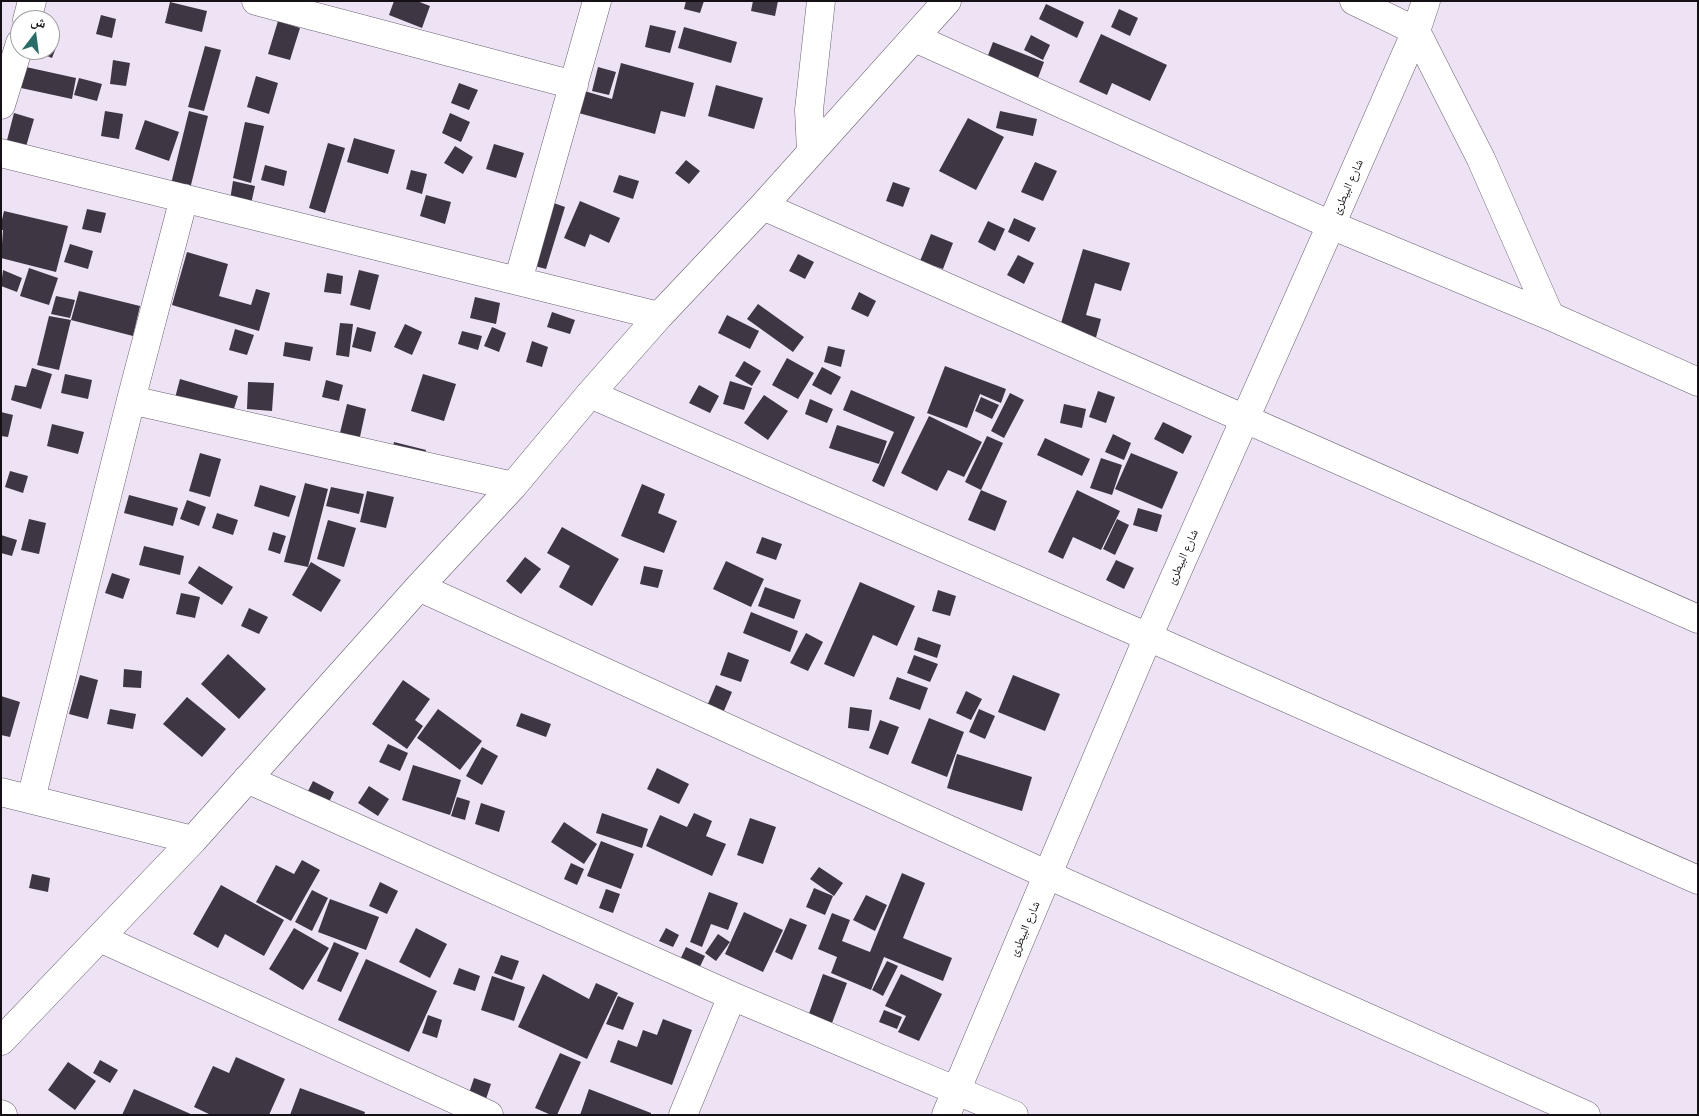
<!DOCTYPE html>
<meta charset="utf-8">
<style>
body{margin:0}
#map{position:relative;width:1699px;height:1116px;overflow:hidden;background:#eee3f4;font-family:Raleway,"Noto Naskh Arabic",sans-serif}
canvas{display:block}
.frame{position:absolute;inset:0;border:2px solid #141016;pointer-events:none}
.north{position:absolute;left:10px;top:10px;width:50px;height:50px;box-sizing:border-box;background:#fff;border:1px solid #a19fa2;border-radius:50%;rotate:15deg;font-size:14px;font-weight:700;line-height:20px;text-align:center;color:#141016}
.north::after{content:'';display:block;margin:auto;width:18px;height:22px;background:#266e67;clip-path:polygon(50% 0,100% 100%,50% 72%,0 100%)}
</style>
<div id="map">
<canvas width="1699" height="1116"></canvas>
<div class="frame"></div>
<div class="north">ش</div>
</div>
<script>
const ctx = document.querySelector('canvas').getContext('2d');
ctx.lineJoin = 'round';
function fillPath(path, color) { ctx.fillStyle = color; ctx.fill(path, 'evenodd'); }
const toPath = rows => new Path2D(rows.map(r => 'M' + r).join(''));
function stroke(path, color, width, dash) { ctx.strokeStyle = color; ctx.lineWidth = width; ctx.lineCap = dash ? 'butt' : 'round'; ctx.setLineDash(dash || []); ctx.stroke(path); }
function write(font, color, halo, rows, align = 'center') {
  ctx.font = font + ' Raleway,"Noto Naskh Arabic",sans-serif'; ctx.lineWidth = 5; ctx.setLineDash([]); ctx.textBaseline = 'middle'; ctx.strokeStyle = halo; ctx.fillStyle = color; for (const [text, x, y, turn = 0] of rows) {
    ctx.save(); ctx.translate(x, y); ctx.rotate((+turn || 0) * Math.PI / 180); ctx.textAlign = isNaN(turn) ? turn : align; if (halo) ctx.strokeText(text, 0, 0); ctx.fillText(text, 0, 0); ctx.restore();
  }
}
const building = toPath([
 [394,1,417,1,430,6,422,28,389,15],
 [686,1,704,1,700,13,684,9],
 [753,1,778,1,775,16,751,11],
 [170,2,207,11,202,32,165,23],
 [1046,4,1084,22,1077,38,1039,19],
 [1119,9,1138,18,1130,36,1111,27],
 [101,15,116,19,112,38,96,34],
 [278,21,300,28,290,60,268,54],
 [650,25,676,31,670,53,645,47],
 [684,27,737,42,731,63,678,48],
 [1101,34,1167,65,1150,101,1112,83,1107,95,1079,82],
 [1031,35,1050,45,1043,60,1024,50],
 [50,37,59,40,52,58,33,50,50,50],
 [993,42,1044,62,1038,78,987,58],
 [205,46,221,50,204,111,188,107],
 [113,60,130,63,126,86,110,84],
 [621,63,694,83,685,117,661,111,655,134,575,112,581,90,612,99],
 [26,67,76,78,72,99,21,88],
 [598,67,616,72,609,95,592,91],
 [256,76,278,83,269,114,247,107],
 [79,78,102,84,97,101,74,95],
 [459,83,478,90,469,110,451,103],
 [716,85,763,98,754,129,708,116],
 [105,111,123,114,119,139,101,136],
 [189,111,208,116,190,189,171,184],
 [1000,111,1037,119,1033,136,996,128],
 [14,113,34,119,25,150,6,144],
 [450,113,470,122,461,142,442,133],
 [968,118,1004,137,976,190,939,171],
 [145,120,179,132,169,161,135,149],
 [245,122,264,126,251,183,233,178],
 [354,138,395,150,388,174,347,162],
 [328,143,345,148,325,213,309,208],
 [494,144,524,153,516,178,486,169],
 [455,146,473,157,463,174,444,163],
 [686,160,700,171,689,184,675,173],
 [1035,162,1057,171,1043,201,1021,192],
 [265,165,287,171,284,186,261,180],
 [411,170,427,174,422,194,406,189],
 [619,175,639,181,633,199,613,192],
 [233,181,255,186,251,204,230,200],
 [893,182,910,188,903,207,886,201],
 [426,195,451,202,445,224,420,216],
 [580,201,620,218,609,243,590,234,585,247,564,238],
 [551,202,565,207,546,269,531,265],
 [87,209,106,213,101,233,82,229],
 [4,211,68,226,56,272,1,258,3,230,1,230,1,224],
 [1014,218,1036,228,1029,242,1008,232],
 [988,221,1005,229,995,251,978,242],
 [931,234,953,243,943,269,920,261],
 [70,244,93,251,88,269,64,262],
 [1083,249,1130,263,1121,291,1095,283,1086,315,1101,319,1095,341,1059,330],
 [187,252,228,264,219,296,251,305,256,289,270,293,259,331,172,305],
 [798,254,814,262,805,279,789,271],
 [1018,255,1034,263,1024,284,1007,275],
 [29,268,58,278,49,305,20,296],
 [3,270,22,278,17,292,1,286],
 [359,270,379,275,370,310,350,305],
 [327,273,343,276,341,294,324,292],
 [79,291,140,306,133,336,71,320],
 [859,292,876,301,868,317,851,309],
 [56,296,75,300,70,318,51,314],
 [475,297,500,303,496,324,470,318],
 [758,304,804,337,793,352,747,319],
 [552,312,575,320,570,334,547,327],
 [727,315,759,331,750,349,718,333],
 [49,316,71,320,59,370,37,365],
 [340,323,353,324,349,357,336,355],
 [405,324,422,332,412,355,394,347],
 [357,327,376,332,371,352,352,347],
 [492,327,506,333,499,352,484,346],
 [235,329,254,335,247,355,229,350],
 [462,331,482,336,478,350,458,344],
 [532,341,548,347,542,367,526,362],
 [285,342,313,347,310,361,283,356],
 [828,346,845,350,841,367,824,362],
 [787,358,814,373,798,399,772,385],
 [744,361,761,371,752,386,735,376],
 [945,366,1006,389,1001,403,980,394,967,428,927,413],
 [822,367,841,377,831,395,812,385],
 [32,368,52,374,41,409,11,400,15,385,26,387],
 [65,374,92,380,88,399,61,393],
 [423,374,456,384,444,421,411,411],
 [180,379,238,396,232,415,175,398],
 [326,380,343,385,339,401,322,397],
 [730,381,752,388,744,410,723,404],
 [248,382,274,383,272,411,247,409],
 [699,385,719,396,710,413,689,403],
 [851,390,915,417,884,487,872,481,894,432,843,410],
 [1098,391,1115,397,1106,423,1089,417],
 [1010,393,1024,400,1004,438,991,431],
 [764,395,788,411,768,440,744,423],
 [981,397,999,405,992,419,975,411],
 [810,399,833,409,827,423,805,414],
 [347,404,366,409,358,446,338,441],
 [1064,404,1086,409,1082,428,1060,423],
 [1,412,13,415,8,437,1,436],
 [929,416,982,442,964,477,948,470,937,491,901,473],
 [1163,422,1192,436,1183,454,1154,439],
 [52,424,84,432,78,454,47,446],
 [837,425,887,441,879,464,829,448],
 [1113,434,1131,443,1124,460,1105,452],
 [987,436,1003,443,981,490,1007,501,995,531,968,520,981,490,965,482],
 [1045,438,1090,459,1082,476,1037,455],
 [394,442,426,450,423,462,391,455],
 [200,453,221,459,210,497,189,491],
 [1131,453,1178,472,1162,509,1115,489],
 [1101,458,1122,465,1112,495,1090,488],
 [10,471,28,476,23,493,5,487],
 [305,483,328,489,308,567,284,562],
 [642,484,665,494,658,513,677,521,664,553,621,536],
 [260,485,296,496,289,517,254,506],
 [331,487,364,494,359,514,326,506],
 [1077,490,1120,511,1101,550,1073,537,1063,559,1048,552],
 [367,491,394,497,386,528,360,522],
 [129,495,178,508,173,526,124,513],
 [187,500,206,507,199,526,180,519],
 [1138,508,1162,515,1157,532,1133,525],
 [217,513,238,520,233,535,212,528],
 [29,519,46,523,39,554,21,550],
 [1117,519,1129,525,1115,555,1103,549],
 [328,520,356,528,344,567,317,559],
 [562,527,619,559,592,606,559,587,570,566,547,553],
 [273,532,286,536,280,554,268,550],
 [1,535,17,540,12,556,1,553],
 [762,537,782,544,776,560,756,553],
 [144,546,184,556,180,575,139,565],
 [525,557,541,569,521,594,506,581],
 [1116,560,1134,568,1124,589,1106,580],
 [726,561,764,579,751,607,713,589],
 [311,562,341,580,321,612,292,595],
 [199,566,233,587,222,605,188,583],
 [644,566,663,570,658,588,640,584],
 [112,573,130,579,123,599,105,593],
 [860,582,915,606,897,646,873,635,854,677,824,664],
 [765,587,801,600,794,619,758,606],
 [938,590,956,596,950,616,932,611],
 [181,593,200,597,195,618,176,614],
 [249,608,268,617,259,634,241,626],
 [751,612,798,631,790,652,743,633],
 [806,633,823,642,808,671,790,663],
 [918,637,941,645,937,658,914,650],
 [728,652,749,660,741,682,720,675],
 [228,654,266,689,239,719,201,684],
 [914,655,938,664,930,682,907,673],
 [124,669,142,671,141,688,123,687],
 [80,675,98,680,88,719,69,714],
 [1013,675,1060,694,1045,731,998,712],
 [897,677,928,688,920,710,889,699],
 [403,680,430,699,415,720,423,726,407,749,372,724],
 [716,685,732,692,723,713,707,706],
 [966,691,982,699,971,720,956,713],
 [1,696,20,702,10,737,1,735],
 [187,697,226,729,202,757,163,724],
 [850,707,872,710,869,731,848,728],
 [110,709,136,714,133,729,107,724],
 [438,709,482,741,460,770,417,738],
 [979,709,995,716,985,739,969,732],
 [521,713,551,724,546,737,516,726],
 [929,718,964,732,947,777,911,763],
 [880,720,899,727,888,755,869,748],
 [388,744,408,753,400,771,379,762],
 [482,747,498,756,482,785,466,776],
 [957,754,1032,777,1022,811,947,788],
 [413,765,461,780,450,815,402,800],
 [657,768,689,784,679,804,647,789],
 [313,781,334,792,327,806,306,795],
 [369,786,389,799,378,816,358,803],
 [457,797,470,801,465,820,451,816],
 [481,803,505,811,499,832,475,824],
 [602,813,648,829,642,848,596,833],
 [694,813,712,821,706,836,726,844,712,876,646,846,660,815,687,827],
 [750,818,776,827,763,864,737,855],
 [564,822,597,844,584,864,551,842],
 [601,841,634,854,621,889,587,876],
 [302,860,320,870,291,921,256,902,276,865,294,874],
 [571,863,584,869,577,885,564,879],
 [819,867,843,883,834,896,810,879],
 [902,873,925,883,903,938,952,958,943,981,884,957,871,990,831,973,837,957,818,949,832,913,850,920,842,941,870,952],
 [32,874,50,878,48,892,29,888],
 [380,882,398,891,387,914,369,906],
 [221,885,284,920,264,956,225,934,218,948,193,934],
 [814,888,833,896,825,915,806,907],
 [606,889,620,894,613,913,599,908],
 [312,890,328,898,312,931,295,922],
 [709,892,738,903,728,930,711,924,702,947,690,942],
 [866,895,887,905,875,931,853,920],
 [330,899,379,917,366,950,318,932],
 [744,912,783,930,763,972,725,954],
 [790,918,807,925,792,960,775,952],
 [294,928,329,948,303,990,269,969],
 [416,928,447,944,430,978,399,962],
 [666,928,679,935,673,947,659,941],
 [718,934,730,942,716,961,705,953],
 [334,942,359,953,341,992,317,981],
 [686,947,705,956,697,973,678,964],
 [501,955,519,961,512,980,494,973],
 [366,959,437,991,409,1052,338,1020],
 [887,961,898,966,883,996,872,990],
 [459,968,480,976,475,991,453,984],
 [543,974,589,999,596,983,618,993,587,1059,518,1027],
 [823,974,847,983,829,1031,806,1022],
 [901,974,942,994,919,1041,898,1032,906,1016,885,1006],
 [492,976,525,987,514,1021,481,1010],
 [618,996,634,1003,623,1030,606,1024],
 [884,1010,902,1017,897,1029,879,1022],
 [428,1015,442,1020,437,1038,422,1033],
 [663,1019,692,1030,672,1085,610,1062,618,1040,637,1047,643,1030,657,1035],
 [560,1053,581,1062,557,1115,551,1115,535,1108],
 [236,1057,285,1079,269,1115,211,1115,194,1107,213,1066,229,1073],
 [100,1060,118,1070,110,1083,93,1073],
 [68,1062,96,1081,75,1110,48,1090],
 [474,1078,491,1084,486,1099,469,1093],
 [300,1088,365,1112,364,1115,290,1115],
 [134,1089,193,1115,122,1115],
 [589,1089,651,1113,651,1115,580,1115]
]);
const street = toPath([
 [256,1,574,85],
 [1354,1,1416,31,1481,159,1550,316],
 [27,20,32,1],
 [915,38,1331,225,1550,316,1698,382],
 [1,105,20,43],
 [811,151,809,110,821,1],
 [1,153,659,316],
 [763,206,1698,619],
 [518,281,597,1],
 [590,394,1148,637,1698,880],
 [131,400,513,486],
 [419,587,1048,875,1586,1115],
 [247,779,732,996,1014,1115],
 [1,792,193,840],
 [31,799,131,400,184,198],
 [100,938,489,1115],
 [1,1041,193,840,419,587,513,486,590,394,659,316,763,206,947,1],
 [1,1114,3,1115],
 [683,1115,732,996],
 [946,1115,1148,637,1331,225,1416,31,1426,1]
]);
const streetNames = [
 ["شارع البيطرئ",1348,187,-66],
 ["شارع البيطرئ",1183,557,-66],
 ["شارع البيطرئ",1025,929,-67]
];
fillPath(building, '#3f3644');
stroke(street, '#6a6170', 29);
stroke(street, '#fff', 28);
write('12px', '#141016', '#fff', streetNames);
</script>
